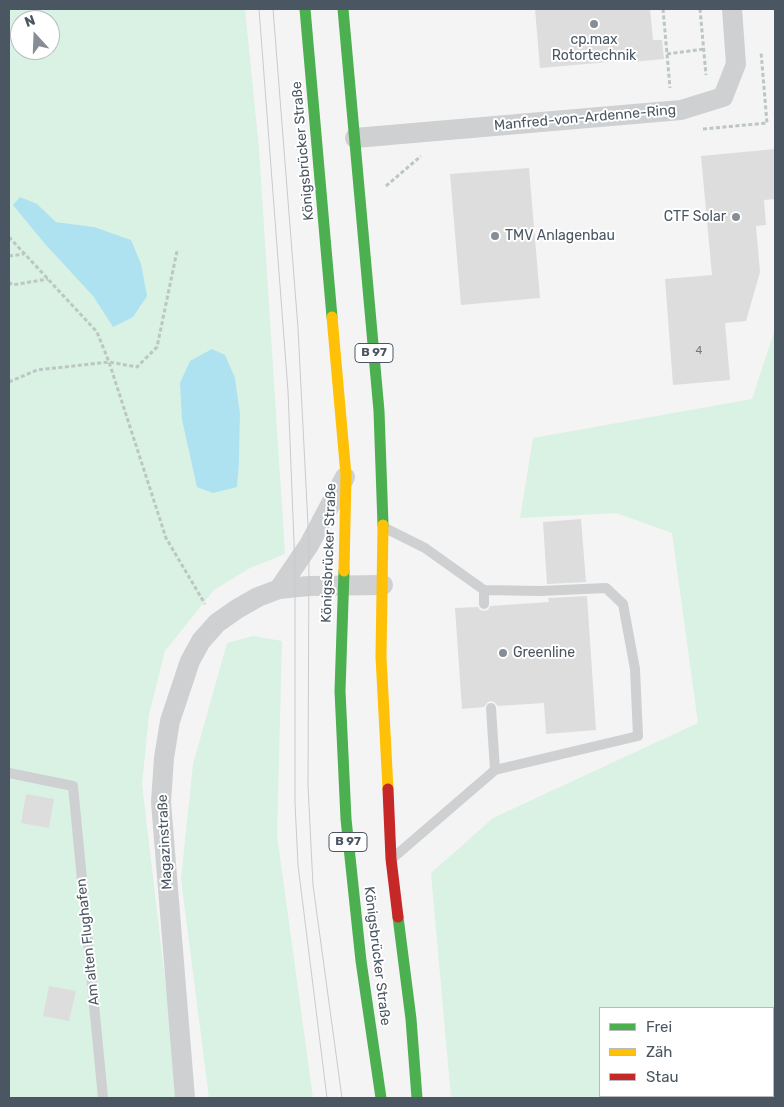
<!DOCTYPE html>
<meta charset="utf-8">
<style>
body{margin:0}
#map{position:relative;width:784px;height:1107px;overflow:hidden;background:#f4f4f4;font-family:Rubik,sans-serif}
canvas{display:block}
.frame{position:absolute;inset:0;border:10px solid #4a5661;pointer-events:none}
.legend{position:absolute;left:599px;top:1007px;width:175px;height:90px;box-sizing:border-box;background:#fff;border:1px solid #b7bbc0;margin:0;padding:6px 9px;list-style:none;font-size:15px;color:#4a5661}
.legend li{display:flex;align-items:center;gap:10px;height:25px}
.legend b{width:25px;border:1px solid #b7bbc0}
.north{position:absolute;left:10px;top:10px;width:50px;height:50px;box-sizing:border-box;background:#fff;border:1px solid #b7bbc0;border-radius:50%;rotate:340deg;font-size:14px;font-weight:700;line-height:20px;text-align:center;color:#4a5661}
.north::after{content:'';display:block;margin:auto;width:18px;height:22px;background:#868d94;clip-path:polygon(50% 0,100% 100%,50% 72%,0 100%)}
</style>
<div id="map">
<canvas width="784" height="1107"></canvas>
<div class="frame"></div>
<ul class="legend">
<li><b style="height:6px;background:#4caf50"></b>Frei</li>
<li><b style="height:6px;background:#ffc107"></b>Zäh</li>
<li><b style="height:6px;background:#c62828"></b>Stau</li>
</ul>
<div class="north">N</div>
</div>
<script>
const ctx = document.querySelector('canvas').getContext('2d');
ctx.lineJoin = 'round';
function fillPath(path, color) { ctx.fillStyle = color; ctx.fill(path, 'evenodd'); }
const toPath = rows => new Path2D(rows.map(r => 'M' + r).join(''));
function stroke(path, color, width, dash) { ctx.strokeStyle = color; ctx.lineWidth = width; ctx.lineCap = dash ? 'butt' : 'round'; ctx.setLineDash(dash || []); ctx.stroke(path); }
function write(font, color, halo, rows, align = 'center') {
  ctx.font = font + ' Rubik,sans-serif'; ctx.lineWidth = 4; ctx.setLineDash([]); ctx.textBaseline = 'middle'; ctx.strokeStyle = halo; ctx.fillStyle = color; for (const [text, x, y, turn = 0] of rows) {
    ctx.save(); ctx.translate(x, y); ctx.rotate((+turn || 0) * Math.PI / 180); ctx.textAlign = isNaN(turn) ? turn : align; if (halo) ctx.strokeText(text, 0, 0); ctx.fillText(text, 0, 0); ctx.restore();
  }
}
const green = toPath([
 [9,9,245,9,259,149,285,554,250,568,214,590,165,651,149,715,142,784,179,1098,9,1098],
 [20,20,50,20,50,50,20,50],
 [37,204,56,222,94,227,113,327,93,296,45,244],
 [235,378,240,413,239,463,237,486,198,487,182,420],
 [775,329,775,1032,773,1046,773,1008,600,1008,600,1096,764,1096,764,1098,451,1098,431,873,493,818,698,723,672,533,616,513,520,518,533,438,752,399],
 [253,636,282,641,277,835,313,1098,209,1098,181,879,193,764,227,643]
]);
const water = toPath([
 [20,197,37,204,56,222,94,227,131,240,141,264,147,296,133,317,113,327,93,296,45,244,13,205],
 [212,349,225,355,235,378,240,413,239,463,237,487,213,493,197,487,182,420,180,383,190,361]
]);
const building = toPath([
 [535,9,650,9,653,40,662,40,664,59,632,62,632,60,540,68],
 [775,149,775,199,764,200,766,225,756,226,760,272,746,321,725,323,730,380,673,385,665,279,712,275,701,156],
 [529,168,540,298,461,305,450,174],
 [581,519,586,582,547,584,543,522],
 [587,596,596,730,546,734,544,703,498,706,494,702,490,701,487,703,484,707,462,709,455,608,478,607,480,610,484,611,488,610,490,606,549,602,548,598],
 [26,794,54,799,49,828,21,823],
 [49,986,76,991,69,1021,43,1016]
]);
const path = toPath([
 [663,9,670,88],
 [700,9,706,75],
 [667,54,704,49],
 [703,129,767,123,761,52],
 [386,186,421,156],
 [9,237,97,332,109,362,166,538,205,604],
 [9,256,24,254],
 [9,282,12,285,48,279],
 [9,382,37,370,109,362,137,367,157,347,177,251]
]);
const lane = toPath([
 [385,528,425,548,484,590,541,591,606,588,623,604,635,669,638,736,495,770],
 [484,590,484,604],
 [9,773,73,786,103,1098],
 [394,857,495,770,491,708]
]);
const street = toPath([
 [355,138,681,110,723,97,736,64,732,9],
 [279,589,309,545,345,477],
 [185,1098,161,802,164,758,170,721,190,661,201,641,217,623,237,609,258,597,279,589,309,586,383,585]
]);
const fast = toPath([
 [305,9,332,317],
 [343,9,379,411,383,525],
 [344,571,340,691,346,819,361,961,381,1098],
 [398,917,411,1019,417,1098]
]);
const slow = toPath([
 [332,317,346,475,344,571],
 [383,525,381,657,388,789]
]);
const jam = toPath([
 [388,789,391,859,398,917]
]);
const tram = toPath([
 [259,9,288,391,295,567,295,803,298,865,327,1098],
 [273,9,298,328,309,545,308,785,311,846,313,885,342,1098]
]);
const markers = [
 [594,24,5,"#868d94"],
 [736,217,5,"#868d94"],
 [495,236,5,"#868d94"],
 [503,653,5,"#868d94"]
];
const numberNames = [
 ["4",699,351]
];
const shields = [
 [374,353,38],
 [348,842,38]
];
const shieldNames = [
 ["B 97",374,353],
 ["B 97",348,842]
];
const poiNames = [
 ["cp.max",594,40,"center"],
 ["Rotortechnik",594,56,"center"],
 ["CTF Solar",726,217,"right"],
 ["TMV Anlagenbau",505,236],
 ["Greenline",513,653]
];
const streetNames = [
 ["Manfred-von-Ardenne-Ring",585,118,-5],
 ["Königsbrücker Straße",303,151,-95],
 ["Königsbrücker Straße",329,553,-88],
 ["Magazinstraße",165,842,-93],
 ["Am alten Flughafen",88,942,-96],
 ["Königsbrücker Straße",377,956,83]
];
fillPath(green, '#d9f2e3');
fillPath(water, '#aee2f0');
fillPath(building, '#ddddde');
stroke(path, '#bcc7c4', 3, [4, 2.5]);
stroke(lane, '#ced0d2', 10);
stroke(street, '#ced0d2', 20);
stroke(fast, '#4caf50', 11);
stroke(slow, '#ffc107', 11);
stroke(jam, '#c62828', 11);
stroke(tram, '#c9cacc', 1);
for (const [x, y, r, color] of markers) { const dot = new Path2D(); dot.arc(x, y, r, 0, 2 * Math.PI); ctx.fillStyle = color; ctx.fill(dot); stroke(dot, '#fff', 2); }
write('11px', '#707881', null, numberNames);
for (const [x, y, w] of shields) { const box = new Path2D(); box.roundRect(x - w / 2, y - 9.5, w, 19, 4); ctx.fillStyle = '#fff'; ctx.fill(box); stroke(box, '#4a5661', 1); }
write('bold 12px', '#4a5661', null, shieldNames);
write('14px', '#4a5661', '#fff', poiNames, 'left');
write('14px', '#4a5661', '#fff', streetNames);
</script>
